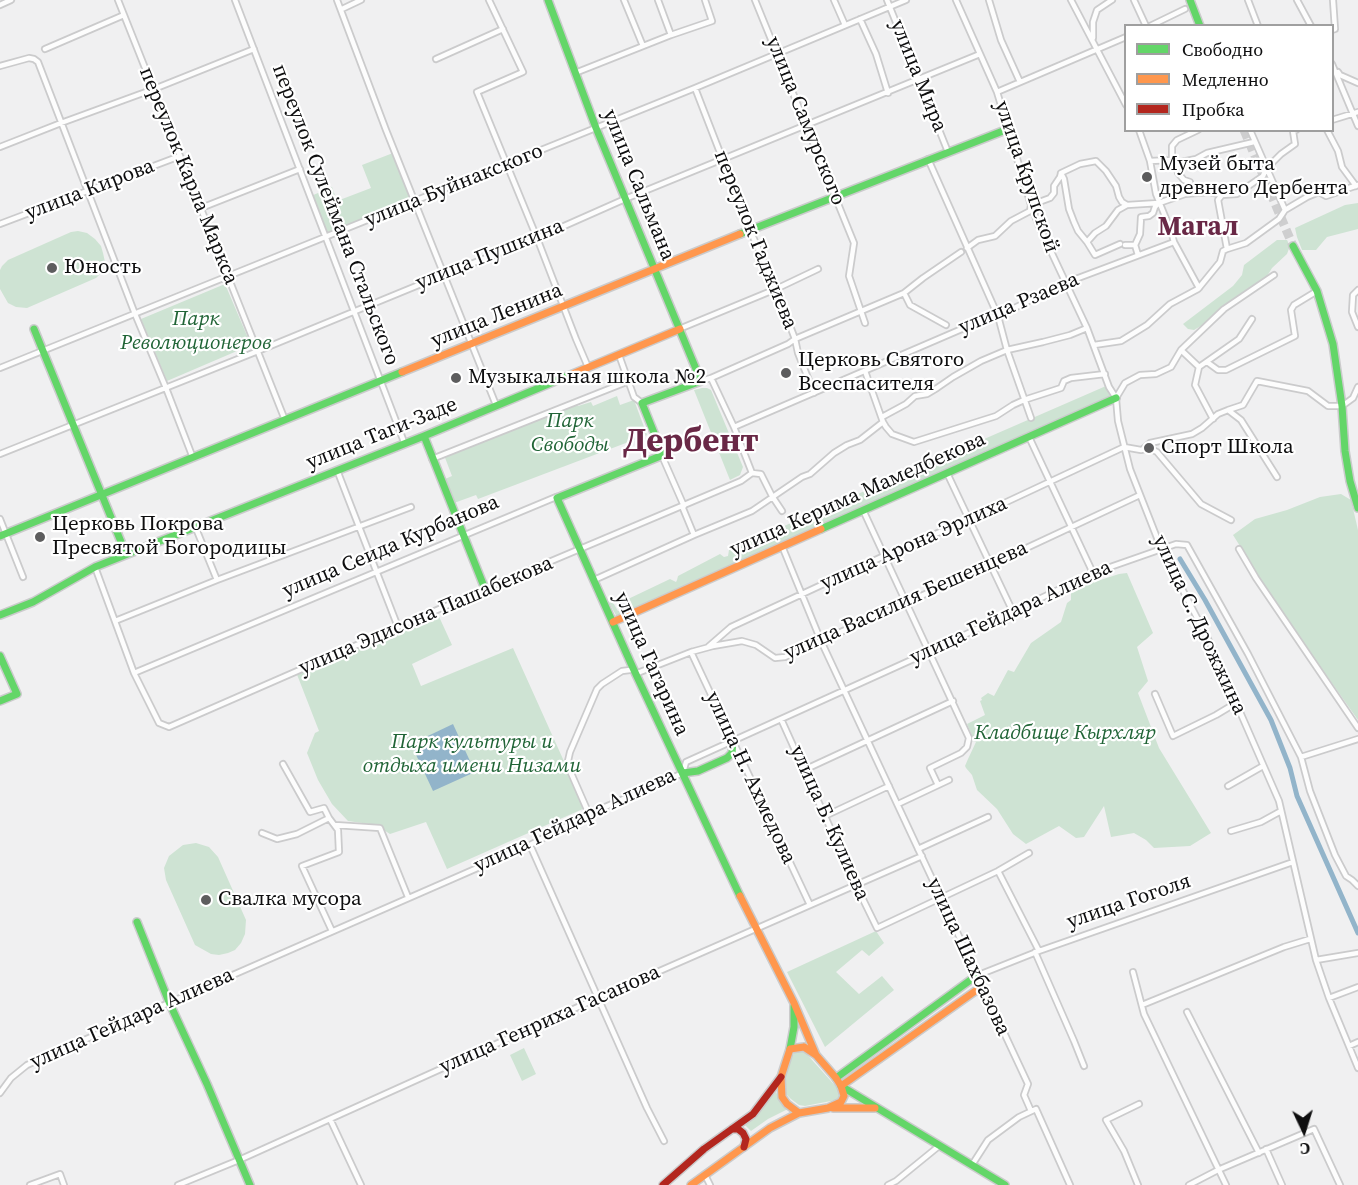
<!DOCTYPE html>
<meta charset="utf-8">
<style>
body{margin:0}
#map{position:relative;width:1358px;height:1185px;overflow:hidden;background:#f0f0f1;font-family:"Source Serif 4",serif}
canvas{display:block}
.legend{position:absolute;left:1124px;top:24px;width:210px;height:108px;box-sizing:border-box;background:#fff;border:2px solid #9f9f9f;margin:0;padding:8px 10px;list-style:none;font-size:18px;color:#0e0e0f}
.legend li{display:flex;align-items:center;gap:12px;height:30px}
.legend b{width:30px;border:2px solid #9f9f9f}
.north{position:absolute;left:1274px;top:1101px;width:60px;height:60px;-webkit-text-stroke:4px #fff;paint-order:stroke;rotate:176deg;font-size:16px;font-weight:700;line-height:24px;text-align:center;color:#0e0e0f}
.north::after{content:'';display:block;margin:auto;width:21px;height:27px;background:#0e0e0f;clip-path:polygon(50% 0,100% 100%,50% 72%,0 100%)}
</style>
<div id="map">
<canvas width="1358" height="1185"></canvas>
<ul class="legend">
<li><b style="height:8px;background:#63d668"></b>Свободно</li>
<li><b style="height:8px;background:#ff974d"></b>Медленно</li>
<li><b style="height:8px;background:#b3261e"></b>Пробка</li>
</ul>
<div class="north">С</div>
</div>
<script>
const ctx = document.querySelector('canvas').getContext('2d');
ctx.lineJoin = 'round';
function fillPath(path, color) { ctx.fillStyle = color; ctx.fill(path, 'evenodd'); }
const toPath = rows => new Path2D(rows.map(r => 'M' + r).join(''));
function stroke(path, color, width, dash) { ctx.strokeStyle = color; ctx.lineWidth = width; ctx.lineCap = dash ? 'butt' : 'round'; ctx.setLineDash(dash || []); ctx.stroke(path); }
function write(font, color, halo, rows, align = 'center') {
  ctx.font = font + ' "Source Serif 4",serif'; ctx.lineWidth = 4.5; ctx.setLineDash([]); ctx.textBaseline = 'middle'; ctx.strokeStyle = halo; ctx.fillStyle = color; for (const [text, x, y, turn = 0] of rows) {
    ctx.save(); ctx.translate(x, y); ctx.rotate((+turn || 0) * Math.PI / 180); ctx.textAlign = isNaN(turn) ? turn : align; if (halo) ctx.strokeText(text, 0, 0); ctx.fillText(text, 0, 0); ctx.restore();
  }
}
const green = toPath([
 [393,153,411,200,326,234,311,196,332,187,337,201,371,188,362,165],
 [1358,203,1358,229,1327,237,1316,250,1302,250,1297,237,1295,228,1345,205],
 [78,231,87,233,95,239,101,246,103,253,105,262,101,273,96,278,27,308,16,307,8,303,0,289,0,270,2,266,8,260,71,232],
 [1277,240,1287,240,1290,246,1287,254,1272,268,1266,278,1252,287,1242,300,1216,317,1194,330,1188,329,1183,324,1233,286,1242,275,1244,265],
 [225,284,251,345,167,381,141,319],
 [1106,386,1110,397,854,512,772,547,650,603,617,617,609,603,612,601,618,611,629,607,626,600,670,579,676,582,677,580,678,576,720,554,724,557,728,556,729,550],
 [702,388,707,388,711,390,743,467,740,475,730,480,694,390],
 [617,396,620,405,634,400,647,435,478,499,476,495,454,503,445,479,452,476,444,455,576,403,578,406,591,402,593,406],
 [1341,494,1351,500,1358,530,1358,720,1283,614,1233,535,1255,519,1287,510,1320,497],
 [1127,573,1153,633,1137,647,1148,681,1138,693,1159,748,1211,833,1190,846,1154,848,1146,840,1134,833,1111,837,1104,806,1084,837,1076,838,1059,826,1026,844,1013,834,997,809,977,790,972,775,966,768,965,766,968,759,976,742,973,741,973,738,967,724,985,715,980,701,982,700,981,698,988,693,994,696,1008,670,1014,672,1031,643,1061,622,1067,603,1071,600,1071,592,1088,584,1119,574],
 [436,610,452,645,412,664,421,686,513,648,585,808,447,869,426,822,390,834,376,825,348,821,332,804,318,780,307,753,315,733,319,731,296,672],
 [196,843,209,847,218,857,246,920,245,934,241,943,235,950,228,953,219,955,211,954,195,945,166,880,164,868,169,856,183,845],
 [876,931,884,943,869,956,862,950,836,972,859,994,882,976,894,990,825,1047,787,972],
 [524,1048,536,1074,522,1081,510,1055],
 [795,1051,804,1051,839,1090,840,1094,839,1098,836,1100,805,1106,799,1105,791,1099,786,1094,784,1087,784,1076],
 [776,1092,781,1102,788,1109,768,1119,751,1131,744,1124,755,1116]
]);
const water = toPath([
 [453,724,475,772,433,791,411,744]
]);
const canal = toPath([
 [1180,559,1205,600,1271,720,1290,768,1297,796,1358,933]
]);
const highwayTunnel = toPath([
 [1244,130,1293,246]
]);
const street = toPath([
 [118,0,285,420],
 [235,0,404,442],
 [337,0,386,130,496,405],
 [489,0,523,72,477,92,537,238,576,339,588,367],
 [624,0,643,46],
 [658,0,671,35],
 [755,0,854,243,849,276,865,323],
 [834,0,845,25],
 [887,0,948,152],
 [956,0,997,92,1031,205,1039,226,1087,328,1109,387,1116,398,1118,421,1130,469,1161,548,1209,641,1279,801,1316,960,1329,998,1358,1068],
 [989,0,1001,40,1020,82],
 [1071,0,1126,105],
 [1134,0,1146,26],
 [1248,0,1258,26],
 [1297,0,1311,26],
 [0,5,11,0],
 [342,9,361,0],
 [860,19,876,54,888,93],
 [1150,26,1185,9],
 [1332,30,1335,29,1333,0],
 [1093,38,1093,22,1097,10,1112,0],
 [45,49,124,15],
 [436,59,503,29],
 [1332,64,1358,126],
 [0,66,29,58,34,59,38,62,135,314,166,388,193,458],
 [1338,72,1340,75,1358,83],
 [575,73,671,35,712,21,705,0],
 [695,88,750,230,776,289,795,339,798,353,814,393],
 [997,92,1126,37],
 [1332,120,1358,112],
 [1139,130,1150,161,1156,194,1171,231,1174,242,1199,288],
 [1250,130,1285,210],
 [1327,130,1338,151,1342,167,1356,186],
 [0,147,61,123,154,89,254,49],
 [928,159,998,316,1007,350,1031,418],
 [1172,160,1172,146,1177,140,1198,130],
 [1150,161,1172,160,1176,163,1196,159,1207,153,1254,142],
 [1175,162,1178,173,1184,180,1190,182,1193,193],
 [1061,173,1064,179,1069,209,1074,222,1078,231,1087,242,1095,255,1120,244],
 [201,208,300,169],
 [0,224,180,156],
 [1087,242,1095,233,1106,226,1118,210,1127,205,1159,203,1185,194,1210,192,1222,195,1237,194,1263,176,1266,169,1281,154,1295,144,1293,131,1296,130],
 [1125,245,1135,245],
 [967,248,978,240,995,236,1011,221,1030,211,1031,205,1050,198,1054,193,1054,186,1060,177,1061,173,1080,164,1096,161,1106,171,1116,186,1119,197,1122,202,1127,205],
 [1227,249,1246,243,1279,219,1285,210,1307,197,1319,192,1326,196,1358,185],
 [1138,255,1135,245,1140,234,1141,217,1149,216,1153,213,1155,207,1159,203],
 [1358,290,1353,295,1352,312,1358,327],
 [904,293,910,305,946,325],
 [684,327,776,289,818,269],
 [1094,345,1121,341,1147,325,1170,304,1198,289,1220,262,1223,251,1227,249,1218,200,1222,195],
 [1181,350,1199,367],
 [619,355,634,397,642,403],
 [1207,362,1218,370,1226,370,1295,336,1291,310,1294,305,1317,291],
 [0,368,695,88,906,0],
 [865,371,883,422,886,427,892,434,914,442,996,416,1013,405,1024,400,1061,388,1064,381,1071,378,1105,374],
 [711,378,734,427,752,473],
 [701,381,711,378,788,344,795,339,904,293,923,278,961,252],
 [1116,398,1125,383,1140,375,1156,374,1171,367,1181,350,1224,309,1274,275],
 [1228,410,1243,405,1257,381,1308,391,1328,406,1342,406,1353,398,1358,387],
 [882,417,906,404,915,396,927,394,937,388,953,377,981,361,1007,350,1043,342,1070,335,1087,328],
 [1213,419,1195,385,1199,367,1239,339,1252,319],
 [734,427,978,322,998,316,1065,283,1174,242],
 [1029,437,1093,573],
 [1143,449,1150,443,1192,434,1202,428,1218,414,1228,410,1241,420,1277,477],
 [0,454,258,351,443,275,537,238,625,199,980,54],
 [662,456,684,506],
 [432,459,629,381],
 [337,470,398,627],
 [752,473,761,474,772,496,782,511],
 [947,473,1013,612],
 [682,506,694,535],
 [863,510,969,738,967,747,961,753,930,768,938,785],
 [0,519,23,577],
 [195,526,217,580],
 [782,546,821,641,1028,1084,1024,1095,1031,1111],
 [1239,549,1256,578,1358,728],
 [95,567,134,673,159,723,169,727,485,589,741,481,752,473],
 [594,580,694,535,752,511,802,477,810,474,834,453,847,445,860,440,883,422],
 [115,621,217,580,411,507],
 [708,647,731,627,884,556,968,520,1124,447,1141,450,1149,448,1157,452,1201,504,1231,520],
 [691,652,810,905],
 [134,673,556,497],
 [635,674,691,652,713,646,742,641,756,645,775,658,785,657,990,565,1140,495],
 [1155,694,1173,736,1216,715,1236,703],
 [781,719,856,885,877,928,998,871,1029,853],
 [1301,757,1358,739],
 [283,764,310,812,324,808,329,818],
 [804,770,953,701],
 [1228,786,1263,766],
 [898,804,949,780],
 [589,814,571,773,568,761,570,752,597,689,602,684,622,671,630,670,633,668],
 [825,816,889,786],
 [335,825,380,828,408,897],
 [1231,831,1261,822,1281,811],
 [262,833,277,839,297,834,329,818,338,830,339,852,302,866,332,931],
 [530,845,647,1108,664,1141],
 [918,849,988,817],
 [998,871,1039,951],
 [1035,952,1074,1041,1084,1066],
 [1316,960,1358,953],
 [1133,972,1144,1014,1226,1185],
 [976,976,1039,951,1293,862],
 [1329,998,1358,987],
 [1142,1005,1284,947,1310,939],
 [1187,1012,1259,1153],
 [1349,1046,1358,1042],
 [0,1093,11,1078,27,1065,530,845,589,814,683,773,686,762,929,652,1093,573,1176,544,1187,545,1248,654,1301,757,1310,791,1335,855,1346,876,1352,880,1358,886],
 [330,1119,361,1185],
 [1266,1149,1282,1185],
 [972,1165,988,1140,1019,1117,1036,1109,1070,1185],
 [705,1175,710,1185],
 [30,1185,60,1174,64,1185],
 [178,1185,239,1160,598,998,922,856],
 [888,1185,896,1181,939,1146],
 [1138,1185,1124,1151,1106,1120,1139,1104],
 [1189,1185,1218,1170,1314,1129,1340,1185]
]);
const fast = toPath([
 [548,0,596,128,701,381],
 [1190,0,1200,26],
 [740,234,1008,129],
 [1293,246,1317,291,1333,344,1342,406,1345,451,1350,481,1358,508],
 [34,329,126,554],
 [701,381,642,403,663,455,557,498,633,668,740,896],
 [424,436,485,589],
 [821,529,1116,398],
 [0,536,402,372],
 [0,615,33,602,95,567,424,436,570,375],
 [0,656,17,694,0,701],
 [683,773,698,771,727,758,732,753,733,741],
 [137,922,169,1002,207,1084,250,1185],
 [790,1049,794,1027,794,1006],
 [836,1078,976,976],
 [841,1086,1005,1185]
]);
const slow = toPath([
 [402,372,740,234],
 [570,375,680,329],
 [613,622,821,529],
 [740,896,794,1003,816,1055],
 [804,1047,816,1055,836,1078,841,1086,844,1096,841,1102,828,1108,799,1113,787,1104,782,1097,781,1077,790,1049,804,1047],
 [841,1086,981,987],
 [833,1108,875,1108],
 [691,1185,770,1128,799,1113]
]);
const jam = toPath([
 [732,1129,738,1129,743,1133,746,1139,744,1147],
 [663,1185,704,1149,753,1114,781,1077]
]);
const markers = [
 [1147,177,6,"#5d5d5e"],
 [52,268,6,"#5d5d5e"],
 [786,373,6,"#5d5d5e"],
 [456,378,6,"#5d5d5e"],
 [1149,448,6,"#5d5d5e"],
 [40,537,6,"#5d5d5e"],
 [206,900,6,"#5d5d5e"]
];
const streetNames = [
 ["улица Мира",918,76,68],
 ["улица Самурского",805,121,68],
 ["переулок Карла Маркса",188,176,68],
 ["улица Крупской",1026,177,71],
 ["улица Сальмана",638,185,68],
 ["улица Буйнакского",454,186,-22],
 ["улица Кирова",90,190,-21],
 ["переулок Сулеймана Стальского",335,215,69],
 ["переулок Гаджиева",755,240,68],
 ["улица Пушкина",490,255,-22],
 ["улица Рзаева",1019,304,-23],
 ["улица Ленина",497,316,-22],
 ["улица Таги-Заде",382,434,-22],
 ["улица Керима Мамедбекова",858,495,-24],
 ["улица Арона Эрлиха",914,544,-24],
 ["улица Сеида Курбанова",391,547,-23],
 ["улица Василия Бешенцева",906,601,-24],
 ["улица Гейдара Алиева",1011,613,-25],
 ["улица Эдисона Пашабекова",426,616,-23],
 ["улица С. Дрожжина",1199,625,65],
 ["улица Гагарина",651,664,66],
 ["улица Н. Ахмедова",750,778,65],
 ["улица Гейдара Алиева",575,821,-25],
 ["улица Б. Кулиева",829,823,66],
 ["улица Гоголя",1129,902,-19],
 ["улица Шахбазова",968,957,65],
 ["улица Гейдара Алиева",132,1019,-24],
 ["улица Генриха Гасанова",550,1020,-24]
];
const poiNames = [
 ["Музей быта",1159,165],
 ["древнего Дербента",1159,189],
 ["Юность",64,268],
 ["Церковь Святого",798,361],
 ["Всеспасителя",798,385],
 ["Музыкальная школа №2",468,378],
 ["Спорт Школа",1161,448],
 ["Церковь Покрова",52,525],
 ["Пресвятой Богородицы",52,549],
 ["Свалка мусора",218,900]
];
const parkNames = [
 ["Парк",196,320],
 ["Революционеров",196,344],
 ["Парк",570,422],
 ["Свободы",570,446],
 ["Кладбище Кырхляр",1065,734],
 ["Парк культуры и",472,743],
 ["отдыха имени Низами",472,767]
];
const districtNames = [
 ["Магал",1198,228]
];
const townNames = [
 ["Дербент",691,443]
];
fillPath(green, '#cee3d3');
fillPath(water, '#92b4ca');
stroke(canal, '#92b4ca', 5);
stroke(highwayTunnel, '#cececf', 9, [9, 4.5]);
stroke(street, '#cbcbcc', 8);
stroke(fast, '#cbcbcc', 10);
stroke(slow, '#cbcbcc', 10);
stroke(jam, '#cbcbcc', 10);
stroke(street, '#fdfdfd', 4.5);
stroke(fast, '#63d668', 7);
stroke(slow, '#ff974d', 7);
stroke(jam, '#b3261e', 7);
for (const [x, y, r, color] of markers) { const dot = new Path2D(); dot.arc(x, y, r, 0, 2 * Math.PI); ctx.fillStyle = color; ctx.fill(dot); stroke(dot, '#fff', 2); }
write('21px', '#0e0e0f', '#fff', streetNames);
write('21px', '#0e0e0f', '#fff', poiNames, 'left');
write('italic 21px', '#206436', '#fff', parkNames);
write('bold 27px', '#692846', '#fff', districtNames);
write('bold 33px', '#692846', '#fff', townNames);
</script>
